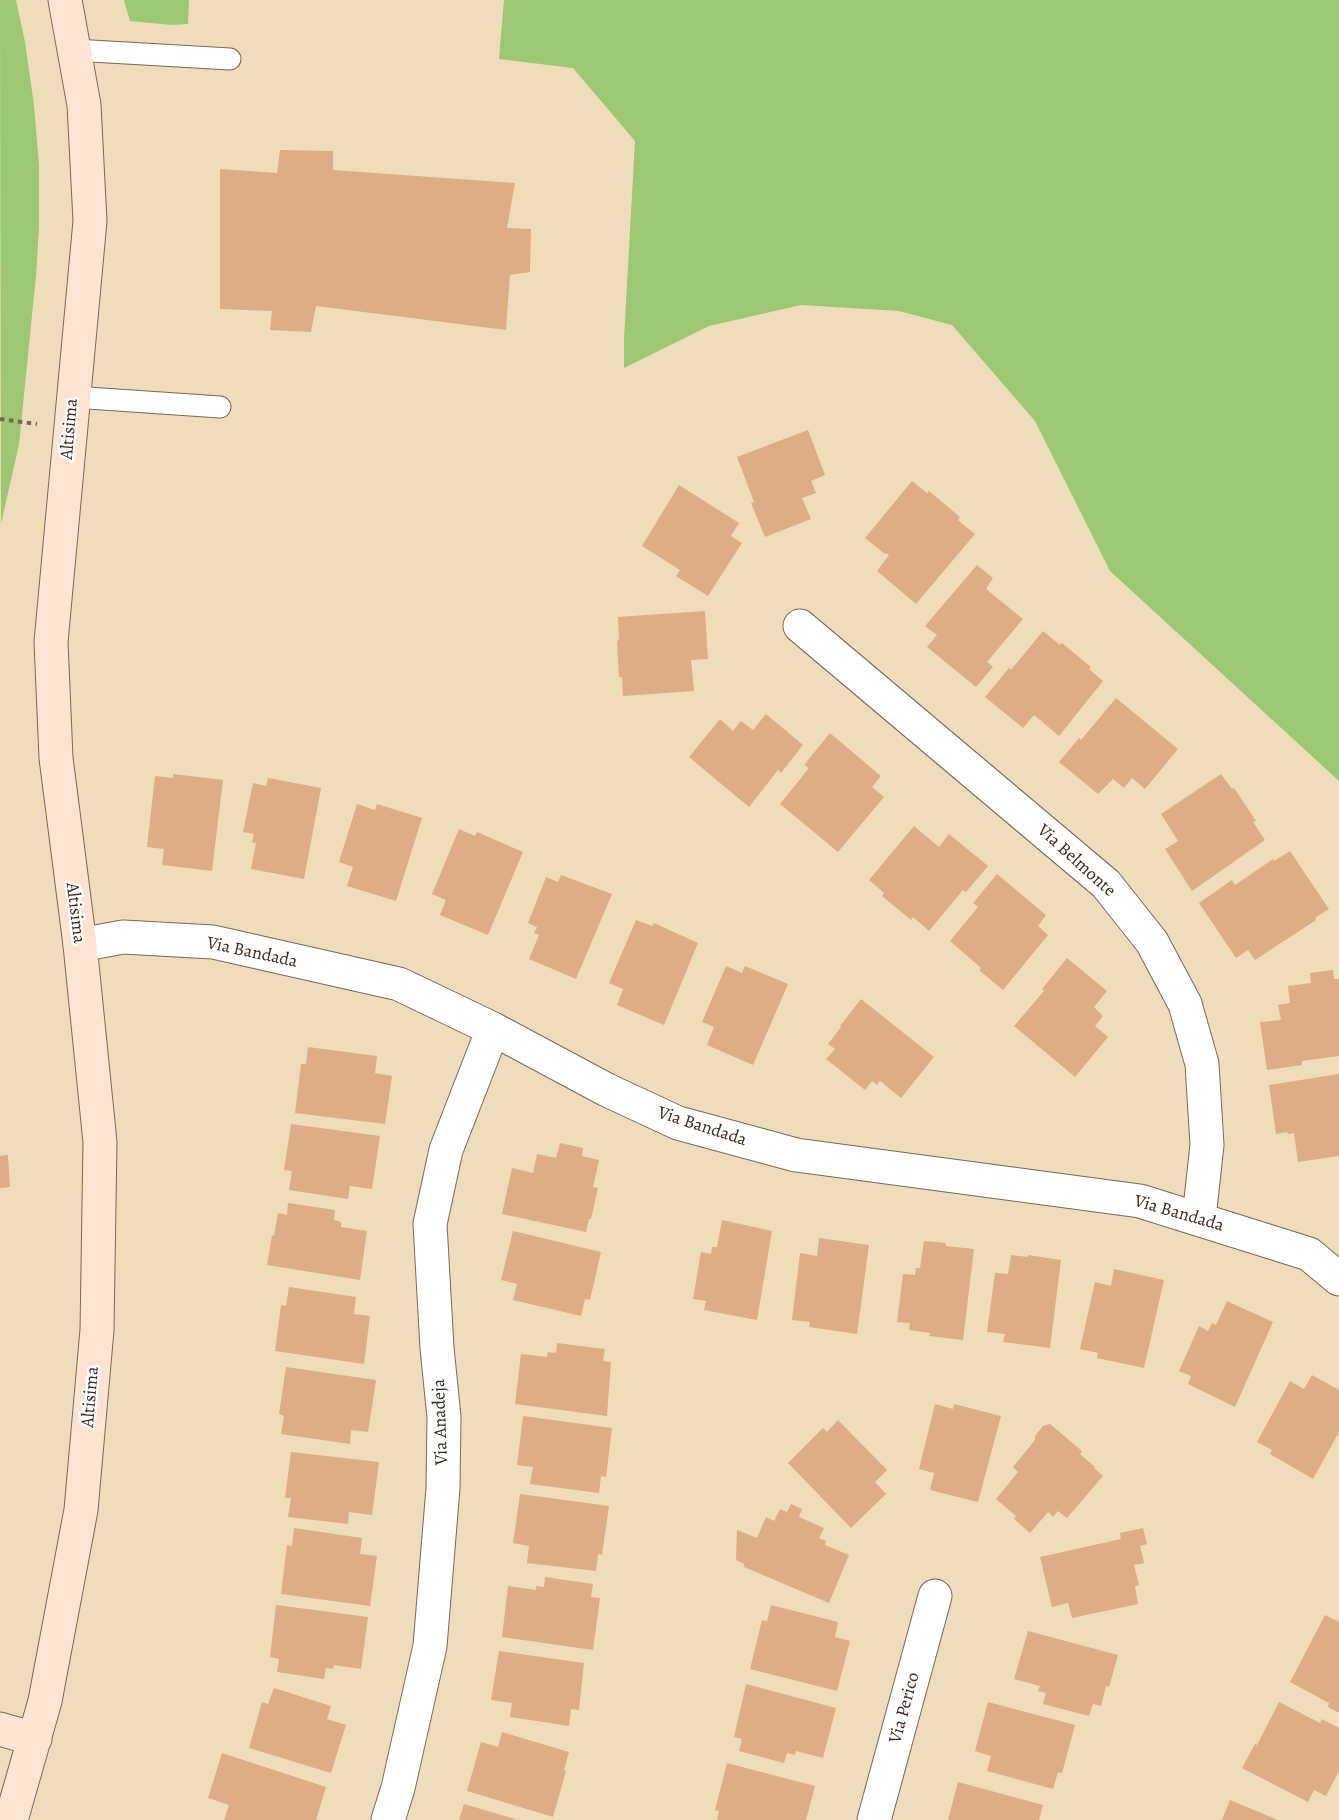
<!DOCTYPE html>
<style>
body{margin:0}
canvas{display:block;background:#efdcba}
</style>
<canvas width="1339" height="1820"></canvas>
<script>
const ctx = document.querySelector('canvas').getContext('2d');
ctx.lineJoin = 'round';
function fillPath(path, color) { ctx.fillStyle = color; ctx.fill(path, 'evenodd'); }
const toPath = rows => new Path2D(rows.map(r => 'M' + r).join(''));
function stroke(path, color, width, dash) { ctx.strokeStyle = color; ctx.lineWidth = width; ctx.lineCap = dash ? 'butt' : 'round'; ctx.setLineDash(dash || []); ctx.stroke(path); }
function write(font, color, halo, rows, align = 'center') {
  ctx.font = font + ' Alegreya,serif'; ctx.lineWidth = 5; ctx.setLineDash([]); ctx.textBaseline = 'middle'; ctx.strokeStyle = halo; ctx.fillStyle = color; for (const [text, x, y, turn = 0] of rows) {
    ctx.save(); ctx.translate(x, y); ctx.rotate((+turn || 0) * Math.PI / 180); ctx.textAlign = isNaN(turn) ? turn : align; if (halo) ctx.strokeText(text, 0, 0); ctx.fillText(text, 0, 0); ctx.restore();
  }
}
const green = toPath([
 [0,0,16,0,25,42,34,105,39,165,39,227,36,276,19,444,1,524],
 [124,0,189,0,188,24,172,25,130,21],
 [504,0,1339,0,1339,781,1110,571,1035,421,952,325,899,311,801,305,709,326,624,368,624,339,635,141,573,68,499,59]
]);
const building = toPath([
 [280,150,333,151,333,170,515,183,507,228,531,229,530,272,510,275,506,330,316,306,311,332,270,330,272,311,220,309,220,169,277,173],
 [808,430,825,475,811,481,816,493,802,498,811,519,765,537,751,503,754,502,737,457],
 [912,481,927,493,929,491,960,517,958,520,975,534,916,604,877,571,889,555,886,553,885,554,865,538],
 [679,485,739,523,731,536,742,543,708,596,676,576,680,570,642,546],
 [977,565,993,578,986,589,1023,619,987,662,993,667,976,687,927,647,937,635,925,626],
 [705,611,708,659,691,660,694,691,623,696,622,677,619,677,617,641,619,640,618,617],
 [1043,631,1060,645,1062,643,1091,667,1089,669,1103,681,1059,736,1034,715,1023,728,985,697,1009,668,1011,670],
 [1116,698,1178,749,1145,789,1132,778,1124,788,1113,779,1098,794,1059,762,1079,738,1081,740],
 [766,714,803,745,781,773,778,770,749,807,689,757,720,719,733,731,741,721,753,730],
 [830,733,881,776,872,787,884,797,838,852,780,804,809,768,804,765],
 [173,774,223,780,212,871,162,865,164,849,147,847,155,776,173,778],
 [1221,774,1232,789,1234,788,1256,821,1253,822,1265,840,1192,891,1165,849,1178,841,1161,814],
 [268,778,321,788,304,879,251,869,256,843,252,842,254,834,243,832,253,783,266,786],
 [357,804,375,810,377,804,422,818,396,901,347,886,353,867,339,862],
 [914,826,939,847,949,834,988,866,966,892,963,890,929,931,913,917,911,920,882,896,884,893,869,880],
 [459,829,475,836,477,832,523,852,488,935,440,915,446,900,432,894],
 [1290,851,1329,909,1315,918,1316,920,1255,960,1248,950,1236,958,1199,903,1232,880,1235,885,1273,859,1274,861],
 [997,874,1046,915,1038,926,1048,935,1003,990,979,970,981,968,950,941,978,907,973,903],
 [561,875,612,894,576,979,529,959,539,935,534,933,537,927,528,923,546,877,558,882],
 [636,920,652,926,654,923,698,943,664,1025,617,1005,623,989,609,983],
 [1067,958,1107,991,1094,1007,1103,1016,1095,1026,1108,1037,1075,1077,1014,1026,1044,991,1042,989],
 [726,966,742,973,745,966,788,984,753,1065,707,1045,714,1027,702,1022],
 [1333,970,1334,979,1339,979,1339,1056,1302,1061,1302,1065,1267,1070,1260,1022,1281,1020,1278,1005,1290,1003,1288,986,1311,983,1310,973],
 [861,999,934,1057,901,1098,880,1081,877,1085,872,1081,865,1090,826,1059,835,1049,828,1044,841,1027,840,1026],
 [308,1047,377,1056,375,1073,392,1076,385,1124,295,1113,301,1064,306,1064],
 [1339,1074,1339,1156,1298,1162,1294,1133,1288,1134,1287,1132,1276,1134,1269,1085],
 [291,1124,380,1136,372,1189,350,1186,348,1199,289,1190,292,1171,284,1170],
 [560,1143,583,1148,582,1156,599,1160,593,1187,598,1188,591,1219,589,1219,586,1232,502,1214,512,1168,533,1173,537,1154,556,1158],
 [8,1155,10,1187,0,1188,0,1156],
 [288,1203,335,1210,334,1220,341,1222,341,1227,367,1231,360,1280,267,1265,272,1235,274,1236,278,1213,287,1215],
 [722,1220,772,1231,757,1320,704,1310,706,1301,693,1299,701,1252,711,1254,712,1247,717,1247],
 [513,1231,601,1252,590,1300,585,1299,581,1316,513,1300,517,1284,501,1280],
 [819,1238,869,1245,857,1334,809,1327,810,1322,792,1320,800,1253,817,1256],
 [924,1241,946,1243,946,1246,974,1249,963,1340,929,1336,930,1333,909,1330,910,1323,897,1322,903,1274,915,1275,916,1268,920,1268],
 [1011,1255,1028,1257,1028,1255,1061,1260,1050,1348,1003,1342,1005,1334,987,1332,995,1273,1008,1274],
 [1114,1269,1164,1280,1144,1368,1097,1358,1098,1353,1080,1349,1095,1282,1111,1286],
 [289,1287,356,1297,354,1314,370,1316,364,1364,275,1351,281,1305,286,1306],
 [1227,1301,1273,1322,1235,1407,1188,1384,1191,1376,1179,1371,1199,1326,1208,1331,1212,1323,1216,1325],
 [557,1343,605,1349,603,1361,611,1362,607,1416,515,1404,521,1354,547,1357,548,1352,556,1353],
 [286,1367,376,1380,368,1432,351,1430,350,1444,281,1434,284,1416,279,1414],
 [1312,1375,1339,1390,1339,1432,1313,1479,1270,1454,1272,1450,1257,1442,1290,1381,1304,1389],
 [935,1404,953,1409,954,1404,1001,1416,978,1502,930,1490,934,1473,919,1469],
 [523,1416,612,1428,606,1477,601,1476,599,1493,530,1484,533,1467,517,1465],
 [838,1420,887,1470,875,1482,886,1494,851,1528,788,1463,823,1428,827,1432],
 [1050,1424,1082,1451,1080,1454,1095,1467,1094,1468,1103,1476,1067,1518,1058,1511,1053,1517,1048,1512,1030,1533,1014,1519,1016,1516,996,1499,1018,1472,1013,1467,1035,1440,1035,1436,1043,1426],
 [291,1452,379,1462,372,1515,349,1512,348,1524,288,1517,291,1498,285,1498],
 [520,1494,609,1506,602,1555,598,1554,596,1571,527,1563,529,1546,513,1543],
 [791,1504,802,1509,799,1517,824,1528,819,1538,826,1541,825,1545,849,1555,829,1603,744,1567,744,1564,736,1560,737,1530,757,1538,766,1517,774,1521,780,1509,787,1512],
 [294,1528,362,1538,360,1554,377,1556,370,1606,281,1594,287,1545,292,1546],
 [1143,1528,1147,1544,1140,1546,1144,1563,1134,1565,1139,1585,1135,1586,1138,1604,1072,1618,1068,1603,1052,1607,1040,1557,1121,1539,1120,1533],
 [545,1577,593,1584,591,1597,600,1598,593,1650,502,1637,508,1586,536,1590,536,1586,544,1587],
 [276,1605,368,1617,361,1669,334,1665,333,1669,326,1668,324,1679,277,1672,279,1659,270,1657],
 [771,1605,838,1622,835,1637,850,1641,837,1691,750,1669,762,1620,767,1621],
 [1325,1615,1339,1622,1339,1713,1328,1707,1329,1703,1290,1682],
 [1028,1631,1118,1655,1109,1687,1106,1686,1101,1706,1093,1704,1089,1716,1043,1704,1046,1693,1038,1691,1040,1686,1014,1679],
 [499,1651,584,1663,579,1710,571,1709,569,1726,510,1717,512,1703,491,1700],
 [746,1684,836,1708,823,1758,796,1751,795,1755,787,1753,784,1763,739,1751,742,1739,734,1737],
 [274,1688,331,1706,327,1719,346,1725,331,1773,249,1748,262,1702,268,1704],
 [988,1702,1075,1725,1062,1773,1058,1772,1053,1789,987,1771,991,1756,975,1751],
 [1279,1702,1320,1723,1322,1719,1339,1728,1339,1771,1326,1796,1314,1790,1308,1802,1242,1768,1255,1744,1257,1745],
 [502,1732,569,1752,564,1770,566,1771,553,1817,467,1791,481,1742,498,1747],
 [222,1753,326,1787,316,1820,224,1820,229,1805,208,1798],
 [727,1763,815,1786,806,1820,717,1820,719,1811,715,1810],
 [958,1782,1043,1805,1039,1820,948,1820],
 [1230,1800,1278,1820,1222,1820],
 [464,1804,515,1819,515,1820,459,1820]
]);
const path = toPath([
 [0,419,37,424]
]);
const lane = toPath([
 [74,50,230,59],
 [73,397,220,407]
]);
const street = toPath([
 [800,626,1106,884,1152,942,1185,1004,1202,1064,1207,1145,1199,1218],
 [80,945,123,937,213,942,399,984,493,1029,607,1090,678,1123,796,1155,1140,1201,1309,1254,1339,1279],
 [388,1820,398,1788,430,1646,443,1488,444,1417,437,1348,430,1224,446,1150,493,1029],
 [874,1820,935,1596]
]);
const secondary = toPath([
 [0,1729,35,1739],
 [11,1820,45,1701,81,1510,97,1330,100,1142,80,945,56,758,51,642,90,221,84,105,65,0]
]);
const streetNames = [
 ["Altisima",70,429,-85],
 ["Via Belmonte",1076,861,42],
 ["Altisima",75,913,83],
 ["Via Bandada",252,953,12],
 ["Via Bandada",702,1127,18],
 ["Via Bandada",1179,1214,16],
 ["Altisima",91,1397,-85],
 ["Via Anadeja",441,1422,-92],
 ["Via Perico",905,1708,-75]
];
fillPath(green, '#9cc774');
fillPath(building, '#ddad87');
stroke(lane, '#7a6855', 23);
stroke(street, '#7a6855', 35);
stroke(secondary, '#7a6855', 35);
stroke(path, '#7a6855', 4, [4.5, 4.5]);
stroke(lane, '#fff', 21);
stroke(street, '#fff', 33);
stroke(secondary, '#fde3d1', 33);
write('18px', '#3b2a1e', '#fff', streetNames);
</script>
